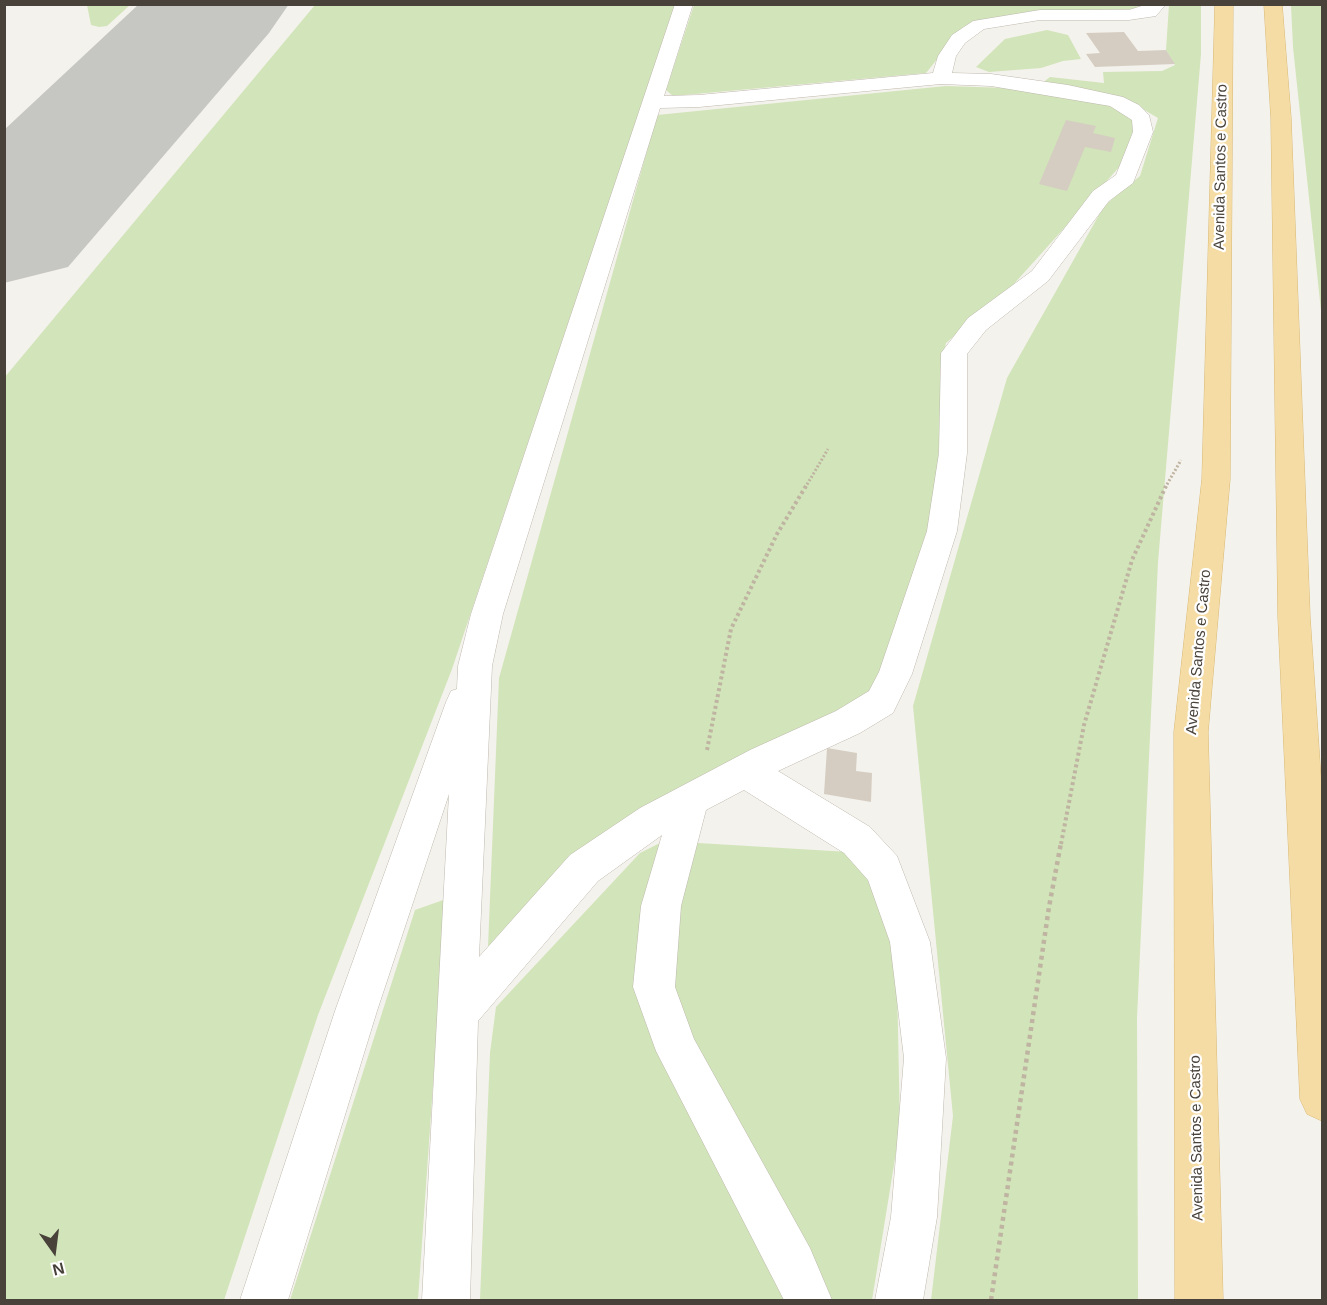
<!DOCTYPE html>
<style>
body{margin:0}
#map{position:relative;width:1327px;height:1305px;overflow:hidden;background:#f4f2ec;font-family:Arial,sans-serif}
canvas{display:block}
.frame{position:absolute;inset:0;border:6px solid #48423a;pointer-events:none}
.north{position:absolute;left:24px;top:1221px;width:60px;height:60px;-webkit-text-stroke:4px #fff;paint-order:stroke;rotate:166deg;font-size:16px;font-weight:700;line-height:24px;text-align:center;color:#48423a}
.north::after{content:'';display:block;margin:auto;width:21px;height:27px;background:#48423a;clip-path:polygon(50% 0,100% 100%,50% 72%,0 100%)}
</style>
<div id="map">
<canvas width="1327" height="1305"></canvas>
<div class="frame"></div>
<div class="north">N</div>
</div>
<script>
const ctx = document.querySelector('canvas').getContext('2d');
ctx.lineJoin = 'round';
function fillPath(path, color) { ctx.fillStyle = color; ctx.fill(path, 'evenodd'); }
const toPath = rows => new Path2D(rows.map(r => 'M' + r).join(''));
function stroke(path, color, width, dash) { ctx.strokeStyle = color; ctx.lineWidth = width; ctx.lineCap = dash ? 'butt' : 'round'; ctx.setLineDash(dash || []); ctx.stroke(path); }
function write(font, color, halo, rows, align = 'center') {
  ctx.font = font + ' Arial,sans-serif'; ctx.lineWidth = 4.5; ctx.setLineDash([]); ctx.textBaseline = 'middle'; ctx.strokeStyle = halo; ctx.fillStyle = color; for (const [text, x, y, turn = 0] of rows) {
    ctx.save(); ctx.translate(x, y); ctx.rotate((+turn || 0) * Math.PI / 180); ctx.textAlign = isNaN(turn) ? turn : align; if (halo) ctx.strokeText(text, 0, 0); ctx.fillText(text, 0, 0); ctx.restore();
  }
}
const green = toPath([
 [87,5,87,4,130,5,107,26,99,27,91,25],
 [315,5,675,5,452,669,318,1015,224,1300,5,1300,4,378],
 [694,5,1151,5,1141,9,1032,11,984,21,963,27,926,73,673,96,666,90],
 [1169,5,1201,5,1201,54,1158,562,1137,1018,1138,1300,931,1300,953,1116,913,706,1007,378,1104,206,1140,176,1158,118,1124,98,1041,84,1050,77,1104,83,1103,72,1162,71,1175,65,1166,50],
 [1291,5,1322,5,1322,320,1293,47],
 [1047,30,1068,35,1081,59,1063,61,1041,68,989,72,976,67,1005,39],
 [946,86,1007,88,1098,101,1137,119,1122,164,1012,286,946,343,942,361,936,523,881,679,869,694,614,828,488,947,499,678,657,115],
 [664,841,849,852,874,879,896,935,900,1128,872,1300,480,1300,490,1053,496,1007,640,853],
 [446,899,418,1300,290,1300,415,910]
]);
const runway = toPath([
 [139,4,289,4,269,33,68,267,4,283,4,130,139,4]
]);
const building = toPath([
 [1124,32,1138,51,1166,50,1175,64,1095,67,1086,54,1100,53,1086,33],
 [1066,120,1096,126,1093,133,1115,138,1111,152,1085,147,1067,191,1039,184],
 [827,748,857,753,856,771,872,773,871,802,824,794]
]);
const pathFar2 = toPath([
 [805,488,828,449],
 [1165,488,1181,460]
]);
const pathFar1 = toPath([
 [707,750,731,629,777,534,806,486],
 [1061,844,1084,725,1132,560,1166,486]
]);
const path = toPath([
 [991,1300,1049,907,1061,843]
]);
const minor = toPath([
 [675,4,693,4,664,96,699,95,933,73,938,56,952,35,973,21,1040,10,1129,10,1148,4,1166,4,1156,16,1129,20,1040,20,984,29,965,43,956,56,952,73,991,74,1068,85,1123,97,1139,105,1149,115,1153,132,1133,183,1109,201,1048,281,986,330,967,354,967,453,957,531,912,674,893,713,860,733,778,771,870,827,897,856,930,942,946,1058,937,1217,923,1300,875,1300,891,1217,904,1058,890,942,868,880,844,853,744,790,706,810,681,906,675,987,694,1039,810,1248,832,1300,784,1300,656,1051,633,987,641,906,662,835,598,881,478,1021,470,1300,422,1300,449,794,377,1011,288,1300,240,1300,335,1011,446,702,451,691,457,689,458,666,471,614,675,4],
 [941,84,991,86,1110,106,1132,120,1133,132,1116,175,1093,191,1032,271,968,318,941,353,939,453,927,531,879,672,869,691,836,711,750,750,640,808,570,855,479,957,492,666,503,614,660,108,699,107,941,84]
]);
const major = toPath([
 [1215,4,1233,4,1230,479,1208,732,1223,1300,1175,1300,1174,732,1202,479,1215,4],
 [1264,4,1282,4,1291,118,1310,617,1322,794,1322,1121,1307,1114,1300,1099,1278,617,1271,118,1264,4]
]);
const streetNames = [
 ["Avenida Santos e Castro",1221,167,-89],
 ["Avenida Santos e Castro",1199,652,-85],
 ["Avenida Santos e Castro",1197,1138,-91]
];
fillPath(green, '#d2e4b9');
fillPath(runway, '#c6c6c2');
fillPath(building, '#d5cdc2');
stroke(minor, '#bfb9af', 1);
stroke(major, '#d9b975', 1);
stroke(pathFar2, '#bfb4a2', 3, [2, 2]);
stroke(pathFar1, '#bfb4a2', 4, [3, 3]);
stroke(path, '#bfb4a2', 4.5, [4, 4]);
fillPath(minor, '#fff');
fillPath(major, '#f5dca4');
write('15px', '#48423a', '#fff', streetNames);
</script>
